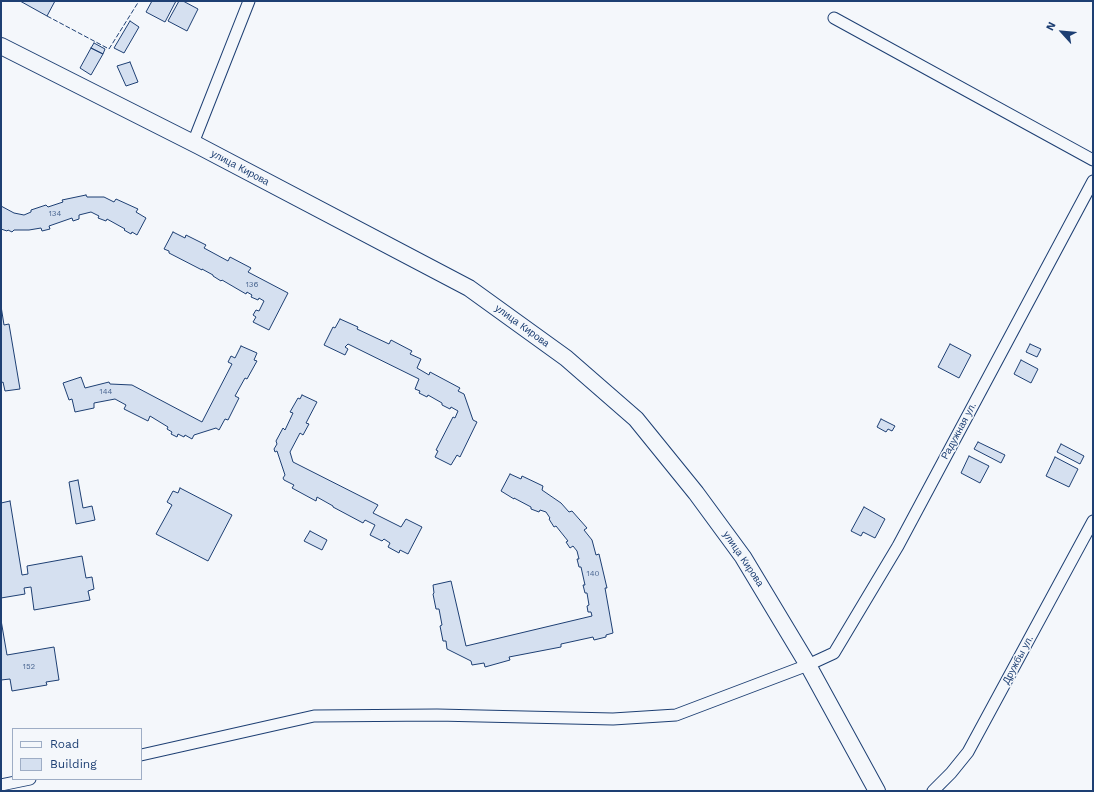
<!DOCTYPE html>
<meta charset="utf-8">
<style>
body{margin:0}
#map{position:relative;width:1094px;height:792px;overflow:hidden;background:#f4f7fb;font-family:"Work Sans",sans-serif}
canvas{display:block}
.frame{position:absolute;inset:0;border:2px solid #1d3f73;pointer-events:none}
.legend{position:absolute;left:12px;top:728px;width:130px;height:52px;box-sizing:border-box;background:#f4f7fb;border:1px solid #9eadc5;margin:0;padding:5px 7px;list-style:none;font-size:12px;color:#1d3f73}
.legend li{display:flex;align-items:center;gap:8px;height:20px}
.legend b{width:20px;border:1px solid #9eadc5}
.north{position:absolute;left:1042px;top:12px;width:40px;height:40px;-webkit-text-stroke:3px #f4f7fb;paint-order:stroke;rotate:297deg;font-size:11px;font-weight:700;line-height:16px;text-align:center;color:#1d3f73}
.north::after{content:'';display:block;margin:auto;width:14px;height:18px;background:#1d3f73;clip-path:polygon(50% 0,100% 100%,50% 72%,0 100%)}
</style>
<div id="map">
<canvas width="1094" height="792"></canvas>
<div class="frame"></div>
<ul class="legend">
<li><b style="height:5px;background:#f4f7fb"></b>Road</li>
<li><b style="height:11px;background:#d5e0f0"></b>Building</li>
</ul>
<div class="north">N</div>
</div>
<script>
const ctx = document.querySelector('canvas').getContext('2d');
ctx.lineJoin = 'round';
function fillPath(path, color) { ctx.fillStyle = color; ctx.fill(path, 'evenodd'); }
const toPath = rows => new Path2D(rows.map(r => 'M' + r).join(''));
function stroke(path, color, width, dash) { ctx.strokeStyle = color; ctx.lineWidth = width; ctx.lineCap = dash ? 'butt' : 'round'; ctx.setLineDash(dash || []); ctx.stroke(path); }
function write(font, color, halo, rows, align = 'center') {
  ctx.font = font + ' "Work Sans",sans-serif'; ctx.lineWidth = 3; ctx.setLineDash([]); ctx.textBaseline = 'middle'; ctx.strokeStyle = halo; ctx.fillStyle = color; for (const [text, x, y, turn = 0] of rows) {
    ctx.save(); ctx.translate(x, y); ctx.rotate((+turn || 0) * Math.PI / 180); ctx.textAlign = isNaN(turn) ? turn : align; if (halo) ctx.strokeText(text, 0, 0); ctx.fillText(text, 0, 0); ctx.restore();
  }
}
const building = toPath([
 [20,1,55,1,47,16,20,1],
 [152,1,176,1,165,22,146,12,152,1],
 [179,1,183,1,198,9,187,31,168,21,179,1],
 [130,21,139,27,124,53,114,48,130,21],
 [94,43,105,49,103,54,91,48,94,43],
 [91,48,103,54,91,75,80,68,91,48],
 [130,62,138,82,126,86,117,66,130,62],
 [86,195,87,197,104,197,114,202,116,199,138,209,136,212,146,218,137,235,132,232,131,234,124,230,125,229,107,219,106,221,98,218,99,216,91,212,79,215,79,219,73,221,72,218,49,226,50,229,42,231,41,228,29,230,14,230,12,232,8,230,7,231,1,229,1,206,14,213,24,215,31,212,31,210,46,205,48,207,63,202,62,200,86,195],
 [173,232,185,238,186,235,206,245,204,248,228,261,230,257,251,268,248,272,288,293,269,330,253,322,256,317,253,315,256,310,259,311,264,301,259,298,258,300,251,297,252,295,247,292,246,294,222,280,221,281,213,276,213,275,202,269,202,270,169,253,169,251,164,249,173,232],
 [1,306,4,325,9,324,20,389,5,391,3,382,1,383,1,306],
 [340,319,358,327,357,329,389,344,391,340,412,351,410,354,421,359,417,368,429,375,430,372,460,388,458,391,464,394,473,420,477,422,460,457,457,455,451,465,435,457,438,451,436,450,453,417,455,418,458,411,451,407,450,409,442,405,442,403,428,395,427,397,419,393,420,391,415,389,419,379,348,344,345,347,348,349,345,355,324,345,333,327,335,328,340,319],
 [950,344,971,355,959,378,938,367,950,344],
 [1030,344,1041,349,1037,357,1026,352,1030,344],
 [241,346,257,353,254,360,257,361,247,379,245,378,235,396,239,398,228,420,225,419,219,430,216,428,194,435,192,439,185,435,184,437,178,434,177,437,171,434,172,432,167,429,168,427,150,416,148,421,124,409,126,405,115,399,94,403,94,408,75,412,72,399,69,400,63,383,81,377,85,388,109,382,110,384,132,385,202,422,232,364,228,362,231,356,235,358,241,346],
 [1021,360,1038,369,1031,383,1014,374,1021,360],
 [302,395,317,402,306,423,309,424,303,435,300,433,290,452,293,462,378,505,373,513,401,527,406,519,422,527,408,554,400,550,399,553,388,547,390,543,384,539,382,541,370,535,375,525,365,520,363,523,333,507,333,506,317,497,316,501,292,488,294,485,284,480,283,478,285,475,277,451,275,452,274,449,277,444,276,441,283,428,285,430,293,413,290,412,298,398,300,399,302,395],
 [881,419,895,426,892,431,888,429,886,432,877,427,881,419],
 [978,442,1005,455,1001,463,974,449,978,442],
 [1061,444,1084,456,1080,464,1057,452,1061,444],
 [969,456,989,466,980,483,961,473,969,456],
 [1055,457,1078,469,1069,487,1046,476,1055,457],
 [510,474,521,479,522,476,543,486,542,490,561,503,569,512,572,511,587,528,584,530,592,540,596,555,599,554,607,588,605,588,613,633,606,635,606,637,594,640,593,637,561,644,561,647,509,657,510,660,485,667,484,663,472,665,471,661,447,649,446,641,443,641,440,626,442,625,439,609,436,609,433,594,434,593,433,585,451,581,466,646,592,616,591,612,588,612,587,606,589,605,587,593,585,593,583,585,585,585,581,567,579,567,577,559,579,559,577,551,573,546,570,548,566,542,568,541,556,526,554,527,549,519,550,518,546,512,540,510,539,512,531,509,531,507,514,498,514,499,501,491,510,474],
 [78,480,83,508,92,506,95,520,76,524,69,482,78,480],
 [180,488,232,515,208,561,156,534,172,505,167,502,173,491,178,493,180,488],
 [10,501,22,575,28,574,27,566,82,556,86,578,92,577,94,589,88,591,90,600,34,610,31,587,24,588,25,594,1,598,1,503,10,501],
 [864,507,885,519,875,538,863,532,861,536,851,531,864,507],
 [310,531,327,540,322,550,304,541,310,531],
 [1,620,7,655,54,647,59,680,46,682,47,685,12,691,10,679,1,680,1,620]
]);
const street = toPath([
 [834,18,1093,160],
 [193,143,249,1],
 [141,755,314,716,437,715,613,719,676,715,808,665,834,653,898,546,1093,181],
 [1,785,30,779],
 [933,791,951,773,968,752,1093,521]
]);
const secondary = toPath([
 [1,46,199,146,469,288,566,358,636,419,696,493,743,557,808,665,877,791]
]);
const fence = toPath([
 [47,16,109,49,139,1]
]);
const numberNames = [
 ["134",55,214],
 ["136",252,285],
 ["144",106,392],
 ["140",593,574],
 ["152",29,667]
];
const streetNames = [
 ["улица Кирова",240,168,28],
 ["улица Кирова",522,326,36],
 ["Радужная ул.",959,431,-62],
 ["улица Кирова",743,559,56],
 ["Дружбы ул.",1018,660,-62]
];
fillPath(building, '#d5e0f0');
stroke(building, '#1d3f73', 1);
stroke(street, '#1d3f73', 13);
stroke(secondary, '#1d3f73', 18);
stroke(street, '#f4f7fb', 11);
stroke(secondary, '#f4f7fb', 16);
stroke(fence, '#1d3f73', 1, [5, 2]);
write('8px', '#4b6792', null, numberNames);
write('10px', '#1d3f73', '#f4f7fb', streetNames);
</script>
